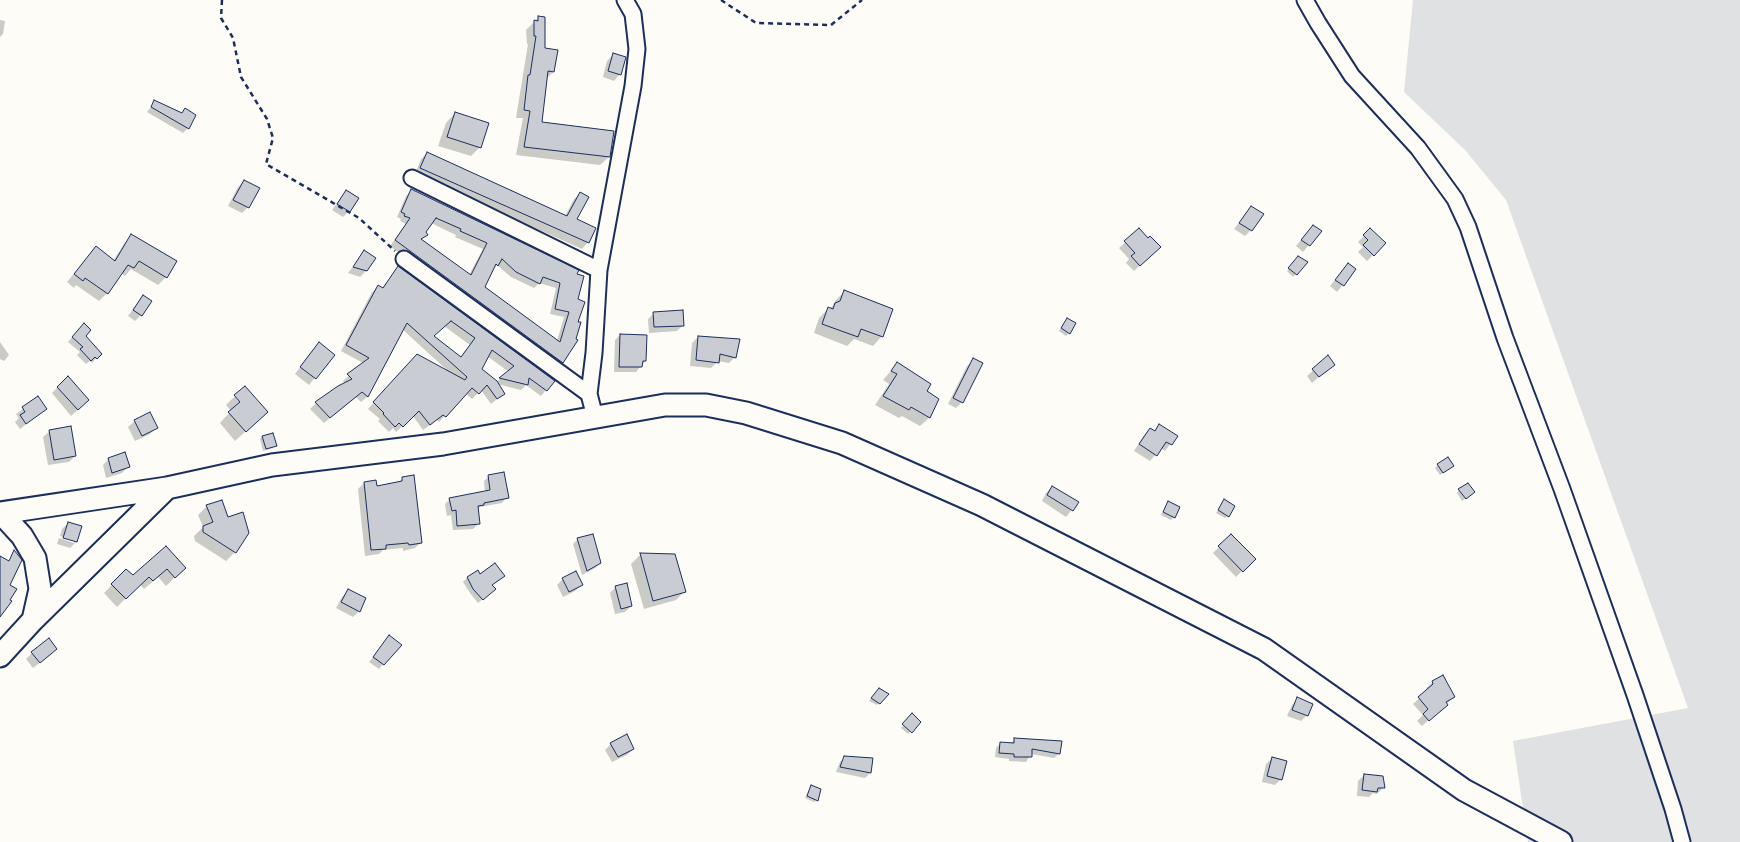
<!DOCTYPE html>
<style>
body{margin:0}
canvas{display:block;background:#fdfcf7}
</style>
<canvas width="1740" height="842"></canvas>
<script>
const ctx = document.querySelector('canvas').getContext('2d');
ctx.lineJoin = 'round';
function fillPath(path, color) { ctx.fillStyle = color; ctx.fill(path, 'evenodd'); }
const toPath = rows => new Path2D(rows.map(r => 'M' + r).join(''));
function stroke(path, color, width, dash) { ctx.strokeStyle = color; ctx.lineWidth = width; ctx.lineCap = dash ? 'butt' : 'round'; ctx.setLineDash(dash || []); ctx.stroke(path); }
const green = toPath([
 [1413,0,1740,0,1740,842,1528,842,1513,741,1688,708,1506,200,1465,150,1404,92]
]);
const shadow = toPath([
 [539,17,544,49,553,72,546,79,541,123,609,157,600,165,516,155,523,118,516,118,528,44,527,44,526,30],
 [0,20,5,21,3,34,0,37],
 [613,55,620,74,614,81,603,77,607,61],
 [155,102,188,128,183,133,147,112],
 [455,113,480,147,471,156,438,146,446,123],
 [427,153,565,216,574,199,580,193,575,220,588,242,582,249,415,174,421,159],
 [244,181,248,207,242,213,228,206,238,187],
 [412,190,575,275,577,322,574,339,576,340,562,362,556,368,390,246,406,224,400,221,401,219,397,217,406,196],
 [431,223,456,235,455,237,483,249,469,275,420,241,426,235,425,232],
 [497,265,511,277,534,288,539,283,556,288,550,314,564,317,557,341,483,287,491,271],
 [346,191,349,211,343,217,332,210],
 [1251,207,1251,230,1245,236,1234,229],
 [1313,226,1309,245,1303,252,1296,246],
 [1139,230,1153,253,1134,271,1126,263,1129,259,1119,248],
 [1370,230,1373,255,1367,261,1358,252,1363,247,1358,242],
 [132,236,166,277,158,285,131,269,125,276,121,273,107,293,99,301,76,285,74,288,67,282,96,247,113,261,124,244],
 [365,252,366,271,360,277,348,273],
 [1296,260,1306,263,1293,277,1287,271],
 [1348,264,1355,269,1337,292,1330,286],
 [393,274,546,390,541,396,526,385,521,390,497,384,504,393,491,404,481,390,472,399,465,393,439,422,437,420,423,430,413,416,396,432,393,428,389,432,378,421,380,419,368,409,411,361,447,370,402,329,367,397,361,402,356,397,324,423,310,409,316,403,345,384,343,381,363,363,341,351,372,292,378,286,382,288],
 [444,326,470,345,460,358,433,336],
 [487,356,509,372,496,382,480,370],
 [844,292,882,336,873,346,854,339,847,346,814,333,819,318,829,308,832,307,835,301],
 [143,296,141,315,135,321,128,316],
 [654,313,683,325,677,331,649,333,648,319],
 [1067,319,1069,333,1066,336,1059,331],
 [79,329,100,354,92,363,90,361,86,364,77,355,80,352,68,342],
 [620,335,645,361,636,372,614,372,615,340],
 [698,337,738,340,735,357,729,363,718,361,711,368,690,366,692,343],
 [0,342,9,355,4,361,0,359],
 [313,350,333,355,309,385,295,374],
 [1328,357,1333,365,1312,383,1307,376],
 [974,360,962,402,956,408,948,404,967,366],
 [897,364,925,392,937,399,929,418,920,426,902,416,899,418,875,405,889,384,883,380],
 [58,387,82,406,71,416,52,393],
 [235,396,257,421,235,441,220,423,231,411,226,405],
 [38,398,46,409,20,429,15,422,19,418,16,414],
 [135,421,156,428,150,434,135,441,128,427],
 [1160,426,1176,436,1165,451,1161,448,1150,461,1134,451,1144,435,1150,429,1154,432],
 [50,431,75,456,69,462,48,465,43,437],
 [262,437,275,446,273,448,263,451,260,439],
 [109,459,128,467,122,473,106,478,103,465],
 [1438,465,1449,469,1440,475,1435,468],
 [489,476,507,497,502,503,480,507,477,510,478,524,473,529,453,530,451,515,447,516,445,504,450,499,485,493,484,481],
 [402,479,421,542,415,548,403,551,403,548,383,550,379,554,365,556,358,489,364,483,376,488,398,483],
 [1052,487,1078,502,1066,517,1042,501,1046,493],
 [1459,490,1470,495,1462,501,1457,493],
 [1224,501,1228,516,1225,518,1216,513],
 [1168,503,1174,517,1171,520,1161,515],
 [207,506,247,533,235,552,226,561,195,541,194,536,203,527,198,515],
 [68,523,80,527,76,542,70,548,57,544,59,538,74,543,74,540,60,536,62,529],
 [1231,535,1254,559,1236,577,1213,553],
 [578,539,600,563,595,568,582,575,573,544],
 [166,547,176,576,166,586,158,577,144,589,140,584,117,607,104,593,126,571,133,577],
 [640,555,674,555,685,591,676,600,644,609,631,564],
 [467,578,491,586,490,593,478,603,470,593,463,582],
 [563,579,581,585,575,591,563,597,557,585],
 [616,587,631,606,625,612,615,614,610,593],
 [348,591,359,611,353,617,336,608,342,597],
 [385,642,400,645,379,669,369,662],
 [32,653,50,655,33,668,26,659],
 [1433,682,1454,697,1422,726,1417,721,1423,715,1413,704,1428,690,1426,688],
 [876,692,887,695,877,705,869,701],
 [1298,699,1307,715,1301,721,1287,716,1292,705],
 [912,715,919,722,908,734,901,728],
 [1015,739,1059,754,1054,758,1031,754,1026,762,1009,761,1009,759,995,757,996,748,1000,744,1010,744],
 [611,744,633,749,627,755,612,762,605,750],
 [845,758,872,759,870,773,865,778,836,772,840,762],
 [1272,758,1281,779,1275,785,1262,782,1266,764],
 [1364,775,1383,788,1377,794,1373,793,1369,797,1357,796,1358,781],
 [811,786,817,800,814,802,805,798]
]);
const building = toPath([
 [538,16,545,17,545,48,558,50,554,72,548,71,542,122,614,131,610,157,524,147,530,111,524,110,528,75,530,75,536,36,534,36,534,20,538,21,538,16],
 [613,53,626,57,621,75,608,71,613,53],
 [154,100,182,113,185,108,196,115,189,129,151,107,154,100],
 [455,112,489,123,481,148,447,137,455,112],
 [427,152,567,216,580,192,589,197,577,219,596,228,589,243,420,168,427,152],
 [244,180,260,188,249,208,233,200,244,180],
 [411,189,579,270,577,274,584,276,578,299,585,302,578,322,581,322,576,339,578,340,563,363,395,240,410,218,404,216,405,214,401,212,411,189],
 [436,218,461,229,460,231,487,243,471,275,421,239,428,235,426,232,436,218],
 [502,259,516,272,540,284,543,277,560,283,555,309,569,312,560,342,485,287,496,264,498,266,502,259],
 [346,190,359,198,350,212,337,204,346,190],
 [1251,206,1264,214,1252,231,1239,223,1251,206],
 [1313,225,1322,231,1310,246,1301,240,1313,225],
 [1139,228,1148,238,1150,236,1161,247,1140,266,1131,256,1135,253,1124,241,1139,228],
 [1370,228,1386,243,1374,256,1363,245,1368,240,1363,235,1370,228],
 [131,234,177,261,167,278,139,261,134,268,128,265,108,294,85,278,83,281,74,274,96,246,115,261,131,234],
 [364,250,376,258,367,271,353,267,364,250],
 [1298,256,1308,262,1297,275,1288,268,1298,256],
 [1348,263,1356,269,1344,286,1335,280,1348,263],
 [398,266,555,381,547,391,529,378,528,385,499,378,514,366,492,350,482,369,497,381,505,394,497,399,487,385,479,394,472,388,446,417,443,415,430,425,419,411,403,427,399,423,395,427,383,414,384,413,373,402,417,354,465,380,467,377,407,323,368,397,362,392,330,418,315,402,338,386,352,379,347,374,369,358,346,345,378,285,383,288,398,266],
 [451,321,475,338,461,357,434,336,451,321],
 [844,290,893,309,883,337,861,329,858,337,822,324,828,307,833,309,835,303,840,301,844,290],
 [143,295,152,301,142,316,133,310,143,295],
 [683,310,684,326,654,327,653,312,683,310],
 [1067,318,1076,323,1070,334,1061,328,1067,318],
 [84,323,91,330,86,336,102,354,97,359,95,357,91,361,80,349,83,347,72,337,84,323],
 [620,334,647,335,646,361,643,361,642,367,619,367,620,334],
 [698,336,740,339,736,358,720,354,719,363,696,360,698,336],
 [319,342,335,355,316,379,300,367,319,342],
 [1328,355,1335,365,1319,377,1312,369,1328,355],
 [973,358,983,363,963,403,953,398,973,358],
 [897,362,931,384,927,391,939,399,930,418,911,407,909,410,883,396,897,374,891,371,897,362],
 [68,376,89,400,78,410,57,387,68,376],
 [245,386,268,412,246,432,228,412,240,402,234,395,245,386],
 [38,396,47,409,26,424,20,415,25,412,22,407,38,396],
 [150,412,158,428,142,436,134,420,150,412],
 [1159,424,1178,436,1172,445,1166,442,1157,456,1139,444,1150,428,1155,431,1159,424],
 [71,426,76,456,54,460,49,430,71,426],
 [273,433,277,446,266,449,262,436,273,433],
 [125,452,130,467,112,473,108,458,125,452],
 [1448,457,1454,466,1443,473,1437,464,1448,457],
 [504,472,509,498,484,503,484,505,478,506,480,524,457,526,456,510,452,511,449,498,490,490,488,475,504,472],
 [414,475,422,543,409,545,408,543,386,545,386,549,371,550,364,482,376,480,377,486,402,481,402,477,414,475],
 [1468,483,1475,492,1466,499,1458,489,1468,483],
 [1052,486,1079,502,1073,511,1047,495,1052,486],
 [1224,499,1235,506,1229,517,1218,510,1224,499],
 [222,500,228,517,243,512,249,533,236,553,203,532,203,526,213,522,206,505,222,500],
 [1168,501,1180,507,1175,518,1163,512,1168,501],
 [68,522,82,526,77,542,63,538,68,522],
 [593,534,601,563,587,571,577,538,593,534],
 [1231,534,1256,559,1243,572,1218,546,1231,534],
 [166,546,186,568,175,578,167,569,153,581,149,577,126,599,111,584,126,569,133,575,166,546],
 [14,550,22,560,10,585,17,589,10,600,12,601,0,617,0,556,9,561,14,550],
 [640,553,675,554,686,592,653,601,640,553],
 [495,563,505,576,492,585,496,589,483,600,473,589,467,577,478,570,480,574,495,563],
 [576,571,583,585,569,592,562,578,576,571],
 [627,583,632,606,621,609,615,586,627,583],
 [348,589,366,598,360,612,341,602,348,589],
 [389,635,402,645,384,665,373,657,389,635],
 [49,638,57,649,40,663,31,652,49,638],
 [1443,675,1455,697,1446,702,1448,705,1429,721,1423,714,1428,709,1418,697,1433,684,1432,681,1443,675],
 [879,688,889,694,880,704,871,698,879,688],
 [1297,697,1313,704,1308,716,1292,710,1297,697],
 [912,713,921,722,912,733,902,724,912,713],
 [627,734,634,749,618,757,610,743,627,734],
 [1014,738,1062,741,1060,754,1032,749,1032,757,1014,757,1014,754,999,753,1000,742,1014,743,1014,738],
 [844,756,873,758,871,773,840,767,844,756],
 [1272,757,1287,761,1282,780,1267,776,1272,757],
 [1364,774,1383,776,1385,788,1378,788,1377,792,1362,790,1364,774],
 [811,785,821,789,818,801,807,796,811,785]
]);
const path = toPath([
 [222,0,221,18,233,38,241,77,267,119,273,138,266,164,359,218,395,251],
 [721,0,756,23,831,25,862,0]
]);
const street = toPath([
 [1305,0,1318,23,1352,76,1418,148,1455,199,1468,227,1505,338,1562,489,1635,695,1673,809,1682,842],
 [412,178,599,270],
 [404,259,589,394],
 [595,417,589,394,594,353,599,270,633,86,637,49,633,14,625,0]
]);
const secondary = toPath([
 [0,513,167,488,272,465,443,444,665,405,706,405,746,413,842,443,982,505,1264,649,1464,790,1561,842],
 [1,513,22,536,35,558,40,589,33,620],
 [0,656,33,620,167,488]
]);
fillPath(green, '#e0e1e3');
fillPath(shadow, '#0003');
fillPath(building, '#c9ccd3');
stroke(building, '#1b2f5e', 1);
stroke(street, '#1b2f5e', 19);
stroke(secondary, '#1b2f5e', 25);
stroke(path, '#1b2f5e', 2.5, [5, 4]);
stroke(street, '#fdfcf7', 15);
stroke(secondary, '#fdfcf7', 21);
</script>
